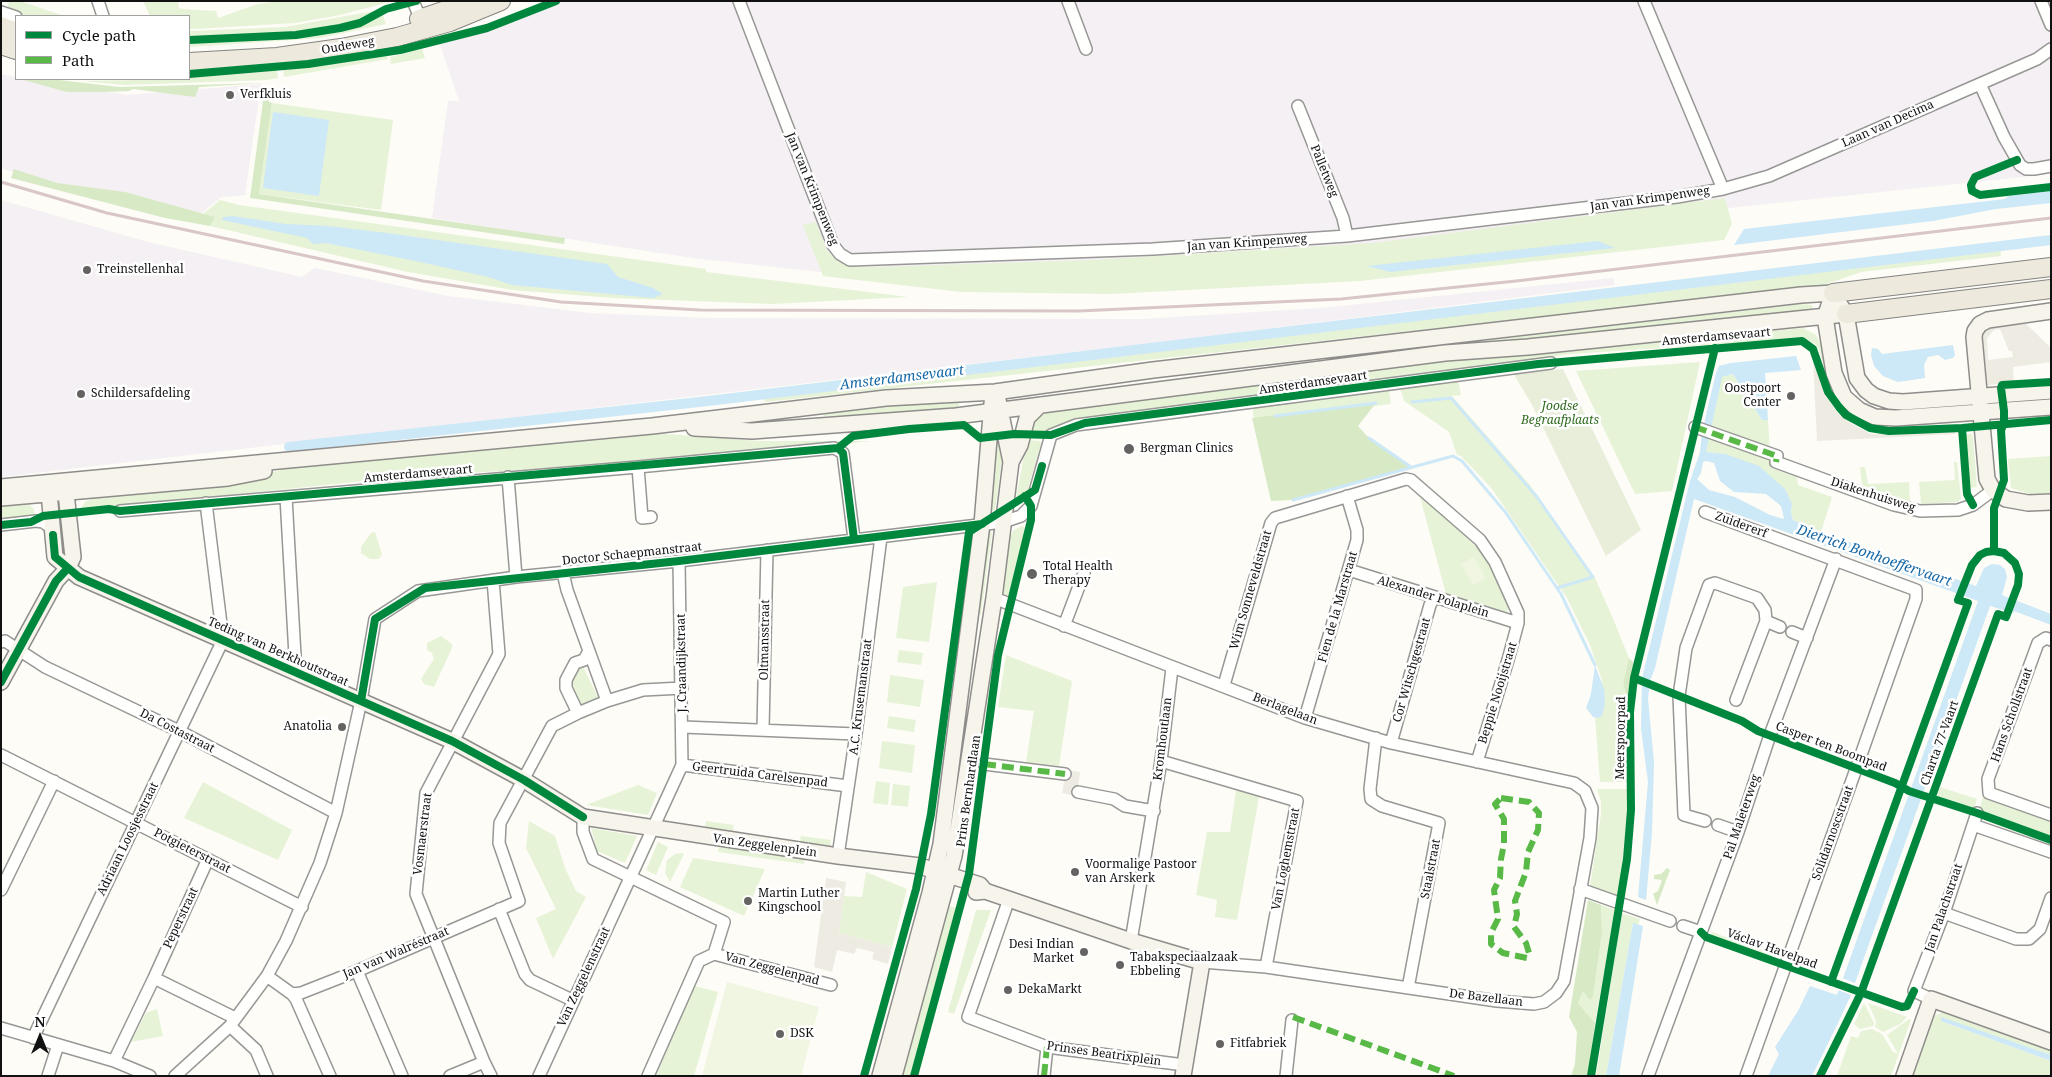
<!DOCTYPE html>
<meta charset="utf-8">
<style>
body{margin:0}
#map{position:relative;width:2052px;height:1077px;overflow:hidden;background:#fdfcf7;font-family:"Noto Serif",serif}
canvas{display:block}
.frame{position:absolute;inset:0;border:2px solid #111;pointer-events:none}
.legend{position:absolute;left:15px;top:15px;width:175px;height:65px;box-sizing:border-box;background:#fff;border:1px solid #a0a0a0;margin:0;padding:6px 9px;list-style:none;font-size:15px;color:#111}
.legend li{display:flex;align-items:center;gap:10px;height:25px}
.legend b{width:25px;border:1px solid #a0a0a0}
.north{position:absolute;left:15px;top:1012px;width:50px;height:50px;-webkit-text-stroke:4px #fff;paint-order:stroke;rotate:0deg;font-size:14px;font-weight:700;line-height:20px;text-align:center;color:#111}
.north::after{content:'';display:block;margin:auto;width:18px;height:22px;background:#111;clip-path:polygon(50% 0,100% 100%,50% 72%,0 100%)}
</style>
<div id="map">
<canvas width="2052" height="1077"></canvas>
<div class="frame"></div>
<ul class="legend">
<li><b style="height:6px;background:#00873e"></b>Cycle path</li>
<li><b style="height:6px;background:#58b947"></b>Path</li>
</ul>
<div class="north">N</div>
</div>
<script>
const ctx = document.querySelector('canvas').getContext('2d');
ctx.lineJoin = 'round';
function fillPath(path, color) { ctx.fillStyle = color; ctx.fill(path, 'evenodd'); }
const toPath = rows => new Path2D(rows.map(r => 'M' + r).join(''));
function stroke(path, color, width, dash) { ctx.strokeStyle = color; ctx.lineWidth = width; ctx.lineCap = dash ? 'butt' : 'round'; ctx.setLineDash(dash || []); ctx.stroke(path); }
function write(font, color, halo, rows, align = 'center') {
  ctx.font = font + ' "Noto Serif",serif'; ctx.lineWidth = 5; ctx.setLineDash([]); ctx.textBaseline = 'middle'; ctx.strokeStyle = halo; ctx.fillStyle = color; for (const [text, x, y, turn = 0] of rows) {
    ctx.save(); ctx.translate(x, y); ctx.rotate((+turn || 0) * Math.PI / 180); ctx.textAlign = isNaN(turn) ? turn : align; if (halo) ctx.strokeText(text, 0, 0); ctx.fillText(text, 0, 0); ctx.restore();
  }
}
const industrial = toPath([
 [553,1,2051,1,2051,174,1625,219,1372,250,848,275,692,258,432,218,448,101,459,101,439,42,480,31],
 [1,74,16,77,16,79,29,79,127,95,261,84,245,195,221,197,196,218,55,187,1,168],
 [1,200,148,242,302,277,315,268,448,296,590,313,708,318,1143,319,1321,308,1613,278,1615,285,1194,338,1,477]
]);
const green = toPath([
 [9,1,20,1,64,16,23,16,7,11],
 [143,1,178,1,179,8,183,9,216,11,218,18,258,4,279,1,394,1,340,15,295,23,196,29,189,29,189,16,150,16],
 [374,11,368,16,352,22,307,31,265,35,189,37,189,31,285,27],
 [382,13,386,24,320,38,189,47,189,43,267,40,323,33,362,24],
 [422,49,425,58,391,64,390,57],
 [387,55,388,59,284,77,283,69],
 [277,70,278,78,267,80,124,85,82,81,189,79,189,77],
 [272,103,393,120,381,210,259,194],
 [1725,198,1732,224,1724,240,1360,281,1111,294,961,292,823,276,803,225,816,222,827,251,839,262,856,267,876,267,1091,260,1372,243],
 [220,200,239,205,706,269,706,272,908,297,772,304,613,298,513,290,408,272,210,226,215,217,203,214],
 [2000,248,2001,256,1861,272,1821,286,765,402,764,392,1483,310],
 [1801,304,1812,305,1814,311,1441,348,1153,384,1359,355],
 [1803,328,1816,335,1819,340,1825,362,1822,362,1819,349,1814,343,1799,339,1571,354,1170,406,1082,420,1051,431,1029,431,1035,420,1046,413,1258,383,1452,358,1521,355],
 [1700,362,1672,491,1635,494,1576,371],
 [1733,374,1762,420,1768,420,1771,468,1797,477,1798,485,1832,497,1821,532,1793,520,1791,512,1792,504,1725,454,1706,452,1720,380,1722,377],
 [1458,380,1461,395,1452,396,1530,485,1595,578,1612,616,1629,658,1623,683,1628,704,1627,782,1600,782,1595,717,1598,718,1602,680,1590,645,1567,598,1492,489,1461,456,1457,455,1449,432,1404,401,1400,388],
 [1389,390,1391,404,1257,421,1253,415,1253,408],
 [959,400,959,411,824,416,823,410],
 [654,433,759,441,870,441,845,444,816,444,604,465,415,476,80,510,85,502,94,498,230,484,288,468],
 [1965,434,1972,434,1973,438,1977,487,1969,488],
 [1027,440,1040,441,1041,444,1027,492,1016,498],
 [995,441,1002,441,1002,459,995,510,992,511,990,510],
 [2051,456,2051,493,2030,494,2011,488,2008,459],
 [1954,462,1957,462,1961,498,1958,502,1921,504,1919,482,1955,480],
 [1860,467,1865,467,1868,484,1909,482,1910,503,1862,485],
 [1419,493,1482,552,1510,603,1507,611,1504,612,1446,594],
 [26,502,33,508,35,515,1,519,1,504],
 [1022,526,1024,527,1025,532,1008,598,1004,595,1003,588,1010,537,1014,530],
 [989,530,992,533,981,614,976,614],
 [375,532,382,554,379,559,370,559,361,553,361,547,371,533],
 [937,582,929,642,896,638,903,587],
 [441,636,452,644,452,648,434,687,424,684,421,679,434,659,432,653,427,650,427,643],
 [899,650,923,653,921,665,897,662],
 [1006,655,1072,681,1059,766,1026,762,1034,711,998,707],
 [581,663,599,699,579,706,572,682],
 [890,675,924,680,920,707,887,702],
 [889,716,916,720,914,732,887,728],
 [882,741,915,745,912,773,879,768],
 [876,781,890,783,888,805,873,803],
 [203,782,292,830,278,860,184,818],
 [893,784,910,786,908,807,891,805],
 [638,785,657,793,648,815,586,805],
 [1940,787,1977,799,1974,809,1937,796],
 [1597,789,1627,789,1627,848,1618,896,1590,886,1601,814,1601,802],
 [1236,790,1259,797,1237,920,1215,917,1217,900,1196,895,1207,832,1230,832],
 [1983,797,2051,820,2051,838,1979,811],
 [529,821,555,836,565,868,576,891,586,897,553,959,536,918,556,909,526,848],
 [706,821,734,825,733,831,705,827],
 [591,828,637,836,625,863,597,851],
 [801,836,831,840,830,846,800,842],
 [658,842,668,847,656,875,646,870],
 [719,847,805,859,804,864,718,852],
 [682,853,684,854,670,882,665,873,667,860,675,854],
 [693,858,765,869,744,916,680,887],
 [866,872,907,889,892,947,839,933,844,896,862,897],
 [1601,905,1615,910,1595,1023,1578,1003,1583,991,1593,996,1602,933],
 [948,906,957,908,912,1072,911,1076,902,1076],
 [976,910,991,910,954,1014,948,1012],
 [1622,913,1640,919,1638,925,1633,923,1606,1076,1596,1076],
 [1712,932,1772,954,1771,957,1711,936],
 [695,986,718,992,694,1076,656,1076],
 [1864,1003,1874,1023,1873,1026,1860,1029,1854,1024],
 [1868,1003,1907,1017,1900,1024,1883,1032,1875,1027,1876,1021],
 [157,1009,163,1036,131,1042,146,1013],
 [1943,1012,2051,1049,2051,1055,1941,1018,1941,1021,2051,1061,2051,1076,1913,1076,1934,1016],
 [1909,1019,1911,1020,1891,1076,1837,1076,1851,1036,1858,1038,1861,1031,1872,1029,1882,1034,1893,1052,1898,1054,1887,1035]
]);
const forest = toPath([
 [20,79,51,79,119,87,266,83,199,87,195,97,133,89,129,91,105,92,67,92],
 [264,94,270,95,269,102,272,103,259,194,565,238,564,244,250,198],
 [14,169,57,183,125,192,215,217,210,226,165,218,11,178],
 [1376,403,1358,426,1369,438,1411,467,1293,500,1271,501,1252,418],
 [1629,658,1634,663,1627,699,1623,683],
 [1667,868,1670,870,1657,905,1653,894,1658,891,1662,880,1654,879,1654,875,1661,874],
 [1588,900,1601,905,1602,933,1593,996,1590,1000,1583,991,1578,1003,1595,1023,1588,1076,1571,1076,1575,1064,1577,1032,1569,1017]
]);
const cemetery = toPath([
 [1563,369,1641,530,1606,556,1531,403,1513,373]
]);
const pitch = toPath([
 [1474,557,1486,578,1473,585,1461,564],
 [727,982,819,1007,801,1076,702,1076]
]);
const plaza = toPath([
 [2020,318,2051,348,2051,362,2013,367,2014,382,1983,386,1983,334,1995,322],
 [2000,329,2009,351,2012,351,2013,357,1988,360,1987,338,1994,330],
 [1813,359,1826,396,1837,412,1852,424,1871,434,1955,432,1955,434,1817,441],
 [1066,770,1080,772,1077,796,1062,793],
 [826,878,846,882,839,933,892,947,888,964,872,959,874,952,857,948,854,954,837,950,832,972,814,967]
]);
const water = toPath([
 [273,112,329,120,319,196,263,188],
 [2051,191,2051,203,1996,209,1933,221,1734,245,1744,229,2005,199,2008,196],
 [233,216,286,224,328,226,387,233,607,264,618,277,653,288,663,294,653,298,512,285,488,277,420,262,326,243,313,244,307,238,222,220,223,217],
 [1598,241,1615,248,1390,272,1367,266],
 [1953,345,1955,355,1953,358,1945,360,1938,355,1928,357,1924,365,1925,378,1898,382,1883,376,1874,366,1871,355,1872,348,1878,349,1882,354],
 [1796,356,1801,370,1765,373,1768,420,1762,420,1733,374,1722,377,1706,452,1725,454,1759,466,1785,489,1792,504,1791,512,1793,520,1821,532,1976,586,1984,568,1992,564,2000,565,2005,569,2007,577,2002,595,2051,614,2051,625,2014,611,2013,613,1990,606,1850,997,1838,1023,1812,1076,1768,1076,1779,1054,1775,1047,1799,1009,1810,986,1837,995,1978,601,1694,499,1655,668,1650,681,1648,699,1654,762,1652,833,1646,900,1638,897,1648,782,1641,729,1642,678,1690,481,1700,452,1702,432,1716,373,1719,366,1731,363],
 [1706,461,1714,463,1720,481,1734,492,1766,494,1781,506,1784,519,1770,515,1735,497,1709,490,1697,479,1701,473,1703,462],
 [1595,665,1604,689,1605,703,1602,716,1598,718,1593,717,1586,708,1591,694],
 [1633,923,1643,926,1619,1076,1606,1076],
 [1941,1017,2051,1055,2051,1061,1941,1021]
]);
const pier = toPath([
 [1842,978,1855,983,1851,995,1838,990]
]);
const stream = toPath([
 [1412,402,1451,398,1537,497,1593,577,1557,588],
 [1275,416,1376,403],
 [1369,438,1411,467],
 [1293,500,1453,456,1462,461,1506,513,1561,594,1595,665]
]);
const canal = toPath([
 [289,447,708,401,2051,240]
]);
const street = toPath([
 [98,1,103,16],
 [413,1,423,25],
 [739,1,833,245,840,254,850,260,1153,249,1347,236,1677,197,1723,189,1769,176,2037,59,2051,49],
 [1068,1,1086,49],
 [1644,1,1723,189],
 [2041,1,2051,25],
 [1,12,16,17],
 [1980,84,2004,137,2020,165,2026,169,2034,169,2051,166],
 [1298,106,1343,218,1347,236],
 [1695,427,1777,456,1776,462,1894,505,1920,511,1958,510,1973,505,1993,490],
 [638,467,642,518,651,517],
 [508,477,516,577],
 [286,497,296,673],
 [120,511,638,467,834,448,843,453,854,539],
 [1705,512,1916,590,1916,599,1856,769,1746,1076],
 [1,525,36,521,43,522,53,529],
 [679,561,682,765],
 [1349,570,1518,623],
 [563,573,567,590,589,651,607,701,578,713,566,688,566,680,575,663,584,660,589,651],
 [994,598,1305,718,1391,743,1574,783,1585,791,1592,808,1590,838,1564,981,1556,993,1544,1002,1534,1004,1497,1001,1266,967,1202,962],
 [1766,621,1780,627],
 [1064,626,1084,573],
 [1792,632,1807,638],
 [2051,640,2046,638,2038,643,1988,779,1989,793,2051,815],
 [1,642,5,641,45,667,179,731,336,813],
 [1224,685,1271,523,1275,518,1406,479,1411,480,1480,540,1495,562,1518,613,1518,623,1508,660,1477,762],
 [607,701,643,690,682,688],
 [1305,718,1357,540,1357,530,1347,496],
 [683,727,856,734],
 [763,729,767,550],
 [1376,738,1370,789,1371,799,1382,806,1439,823,1408,988],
 [1391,743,1430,605,1434,598],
 [1,755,302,907],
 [1161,761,1297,801,1266,967],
 [984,764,1065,774],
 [1078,792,1114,799,1125,806,1154,811],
 [583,817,583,832,593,859,724,922,714,954,699,961,648,1076],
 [1705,821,1684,815,1679,696,1686,648,1709,585,1715,583,1757,598,1765,610,1766,621,1736,700],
 [1718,825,1738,832],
 [1973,825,2051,852],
 [838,856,856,734,881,537],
 [1580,889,1670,921],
 [1,890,54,781],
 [1009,899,968,1017,1047,1047,1184,1065],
 [499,909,525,974,530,980,572,1000],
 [1944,913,2016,939,2029,939,2040,929,2051,898],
 [1683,926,1701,932],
 [1131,941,1161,761,1172,668],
 [714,954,831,985],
 [357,971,402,1076],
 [267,976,292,994,296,999,330,1076],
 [154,978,208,859],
 [292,994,301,993,357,971,519,901,499,843,500,823,552,726,578,713],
 [1931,999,1914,991,1944,913,1977,813],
 [230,1026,256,1050,267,1076],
 [1,1028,114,1061,150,1076],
 [33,1038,223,640,206,503],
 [114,1061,154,978,235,1018],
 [484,1062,416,894,426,793,499,654,493,580],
 [48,1076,58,1045],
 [175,1076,230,1026,267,976,286,941,320,863,336,813,361,701,375,619,418,591,516,577,679,561,1003,522,1021,516,1031,506,1051,435,1076,425,1551,363],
 [450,1076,484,1062,491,1076],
 [539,1076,682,765,848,786],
 [1044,1076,1047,1047],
 [1286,1076,1292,1020],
 [1648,1076,1738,832,1770,735,1836,559]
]);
const secondary = toPath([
 [1833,293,1825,317,1834,373,1844,397,1859,410,1875,417,1896,418,2051,407],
 [1840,305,1846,314,1857,378,1866,390,1874,396,1889,401,1903,402,2051,391],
 [2051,311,1988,320,1980,324,1975,331,1974,337,1987,479,1993,490,2006,499,2028,503,2051,502],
 [998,400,1011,462],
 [694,428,752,431,956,416,1445,353,1528,347,1846,314],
 [57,483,49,493,55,557,79,577,452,741,524,780,583,817,838,856,920,866,980,885,985,891],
 [1,487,652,426,886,398,995,392,1153,370,1801,295,1833,293],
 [1,498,228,478,264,471],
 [1,682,56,581,68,568,73,557,66,493,59,486],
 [976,892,985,891,1131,941,1202,962,1183,1076],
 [880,1076,930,893,941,844,982,524,992,403],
 [894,1076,954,856,994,598,1011,462,1020,445,1027,418,1040,405],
 [1904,1076,1931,999,2051,1042]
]);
const primary = toPath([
 [419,19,473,1],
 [1,26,16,32],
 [1,45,16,50],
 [189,62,277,57,341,48,397,37,450,22,501,1],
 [1833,293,2051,267],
 [1846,314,2051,289]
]);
const rail = toPath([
 [1,182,107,213,423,281,561,302,700,310,1079,311,1341,299,1516,281,2051,218]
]);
const quiet = toPath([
 [1695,427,1777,456,1776,462],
 [984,764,1065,774],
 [1501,798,1529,802,1539,813,1538,830,1528,852,1526,872,1515,901,1517,914,1514,927,1526,943,1529,953,1527,958,1503,953,1491,944,1491,933,1498,919,1494,890,1500,878,1501,859,1504,844,1504,819,1495,804,1501,798],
 [1293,1017,1454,1076],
 [1044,1076,1047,1047]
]);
const cycleway = toPath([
 [189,40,296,35,340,28,360,23,386,9,416,1],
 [189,74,308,64,400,50,487,28,556,1],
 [2017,160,1975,177,1971,185,1972,191,1980,195,2051,187],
 [1962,428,1967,494,1973,505],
 [838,448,843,453,854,539],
 [1,525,31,522,43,516,109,509,120,511,838,448,853,436,909,429,964,425,980,438,1014,434,1051,435,1085,423,1538,364,1802,341,1813,349,1828,392,1839,407,1846,415,1870,428,1889,431,1962,428,2051,420],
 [53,535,55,557,79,577,452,741,524,780,583,817],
 [1994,551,1994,508,2004,480,2001,430,2004,424,2004,411,2001,388,2002,385,2051,382],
 [1634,678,1742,721,1758,731,1895,783,1909,791,1977,813,2051,840],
 [1,682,56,581,68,568],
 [361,701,375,619,425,588,679,561,982,524],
 [1701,932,1706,937,1902,1007,1907,1006,1914,991],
 [864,1076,916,889,931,814,969,532,1035,490,1042,466],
 [914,1076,969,874,998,655,1031,520,1031,506,1025,496],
 [1591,1076,1627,859,1631,810,1630,712,1634,678,1715,348],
 [1820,1076,1861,993,1998,614,2006,617,2018,585,2019,574,2015,563,2004,553,1994,551,1986,552,1980,555,1972,565,1958,600,1968,603,1831,982]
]);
const markers = [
 [230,95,5,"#646362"],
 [87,270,5,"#646362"],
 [81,394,5,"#646362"],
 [1791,396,5,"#646362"],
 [1129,449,6,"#646362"],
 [1032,574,6,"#646362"],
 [342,727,5,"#646362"],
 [1075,872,5,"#646362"],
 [748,901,5,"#646362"],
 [1084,952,5,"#646362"],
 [1120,965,5,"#646362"],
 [1008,990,5,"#646362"],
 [780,1034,5,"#646362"],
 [1220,1044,5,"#646362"]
];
const streetNames = [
 ["Oudeweg",348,46,-10],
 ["Laan van Decima",1888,124,-24],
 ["Palletweg",1324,171,68],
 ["Jan van Krimpenweg",812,189,68],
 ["Jan van Krimpenweg",1650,199,-8],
 ["Jan van Krimpenweg",1247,243,-4],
 ["Amsterdamsevaart",1716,337,-5],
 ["Amsterdamsevaart",1313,383,-8],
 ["Amsterdamsevaart",418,474,-5],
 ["Diakenhuisweg",1873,495,18],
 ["Zuidererf",1741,525,20],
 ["Doctor Schaepmanstraat",632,554,-6],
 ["Wim Sonneveldstraat",1251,590,-74],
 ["Alexander Polaplein",1433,597,17],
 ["Fien de la Marstraat",1338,607,-74],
 ["Oltmansstraat",765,640,-89],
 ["Teding van Berkhoutstraat",278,652,24],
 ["J. Craandijkstraat",682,663,-91],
 ["Cor Witschgestraat",1412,670,-74],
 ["Beppie Nooijstraat",1498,693,-73],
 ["A.C. Krusemanstraat",861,697,-83],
 ["Berlagelaan",1285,709,21],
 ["Hans Schollstraat",2012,715,-70],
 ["Da Costastraat",177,731,27],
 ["Meerspoorpad",1621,738,-89],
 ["Kromhoutlaan",1163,739,-83],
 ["Charta 77-Vaart",1940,743,-70],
 ["Casper ten Boompad",1831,747,21],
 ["Geertruida Carelsenpad",760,775,7],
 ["Prins Bernhardlaan",969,791,-82],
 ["Pal Maleterweg",1742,817,-71],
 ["Solidarnoscstraat",1833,833,-70],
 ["Vosmaerstraat",423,834,-83],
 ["Adriaan Loosjesstraat",128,839,-64],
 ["Van Zeggelenplein",765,846,8],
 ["Potgieterstraat",192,851,27],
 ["Van Loghemstraat",1286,859,-79],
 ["Staalstraat",1431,869,-79],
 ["Jan Palachstraat",1944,908,-71],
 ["Peperstraat",181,918,-65],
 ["Václav Havelpad",1772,949,20],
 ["Jan van Walréstraat",396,953,-23],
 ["Van Zeggelenpad",772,969,15],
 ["Van Zeggelenstraat",584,977,-65],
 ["De Bazellaan",1486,998,7],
 ["Prinses Beatrixplein",1104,1054,8]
];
const poiNames = [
 ["Verfkluis",240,95],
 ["Treinstellenhal",97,270],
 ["Oostpoort",1781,389,"right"],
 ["Center",1781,403,"right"],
 ["Schildersafdeling",91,394],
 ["Bergman Clinics",1140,449],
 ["Total Health",1043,567],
 ["Therapy",1043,581],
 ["Anatolia",332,727,"right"],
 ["Voormalige Pastoor",1085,865],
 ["van Arskerk",1085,879],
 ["Martin Luther",758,894],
 ["Kingschool",758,908],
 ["Desi Indian",1074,945,"right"],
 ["Market",1074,959,"right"],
 ["Tabakspeciaalzaak",1130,958],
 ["Ebbeling",1130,972],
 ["DekaMarkt",1018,990],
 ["DSK",790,1034],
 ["Fitfabriek",1230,1044]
];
const parkNames = [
 ["Joodse",1560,407],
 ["Begraafplaats",1560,421]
];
const waterNames = [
 ["Amsterdamsevaart",902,378,-7],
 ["Dietrich Bonhoeffervaart",1874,556,19]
];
fillPath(industrial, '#f5f0f3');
fillPath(green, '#e7f3d7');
fillPath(forest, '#d8eac5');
fillPath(cemetery, '#e9eedb');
fillPath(pitch, '#f0f6e1');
fillPath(plaza, '#edebe2');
fillPath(water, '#cde8f7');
fillPath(pier, '#fdfcf7');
stroke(stream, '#cde8f7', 3);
stroke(canal, '#cde8f7', 10);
stroke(street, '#979795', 14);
stroke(secondary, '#8e8d8b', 18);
stroke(primary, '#858482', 20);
stroke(street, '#fffffe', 11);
stroke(secondary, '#f6f4eb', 15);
stroke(primary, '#ede9dc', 18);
stroke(rail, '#d9c6c7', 3);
stroke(quiet, '#58b947', 6, [12, 6]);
stroke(cycleway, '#00873e', 8);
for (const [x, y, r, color] of markers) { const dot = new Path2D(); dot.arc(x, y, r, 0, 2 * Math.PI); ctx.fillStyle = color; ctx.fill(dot); stroke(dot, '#fff', 2); }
write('12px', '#111', '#fff', streetNames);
write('12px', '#111', '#fff', poiNames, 'left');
write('italic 12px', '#2f6b1f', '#fff', parkNames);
write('italic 14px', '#1768a6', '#fff', waterNames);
</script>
